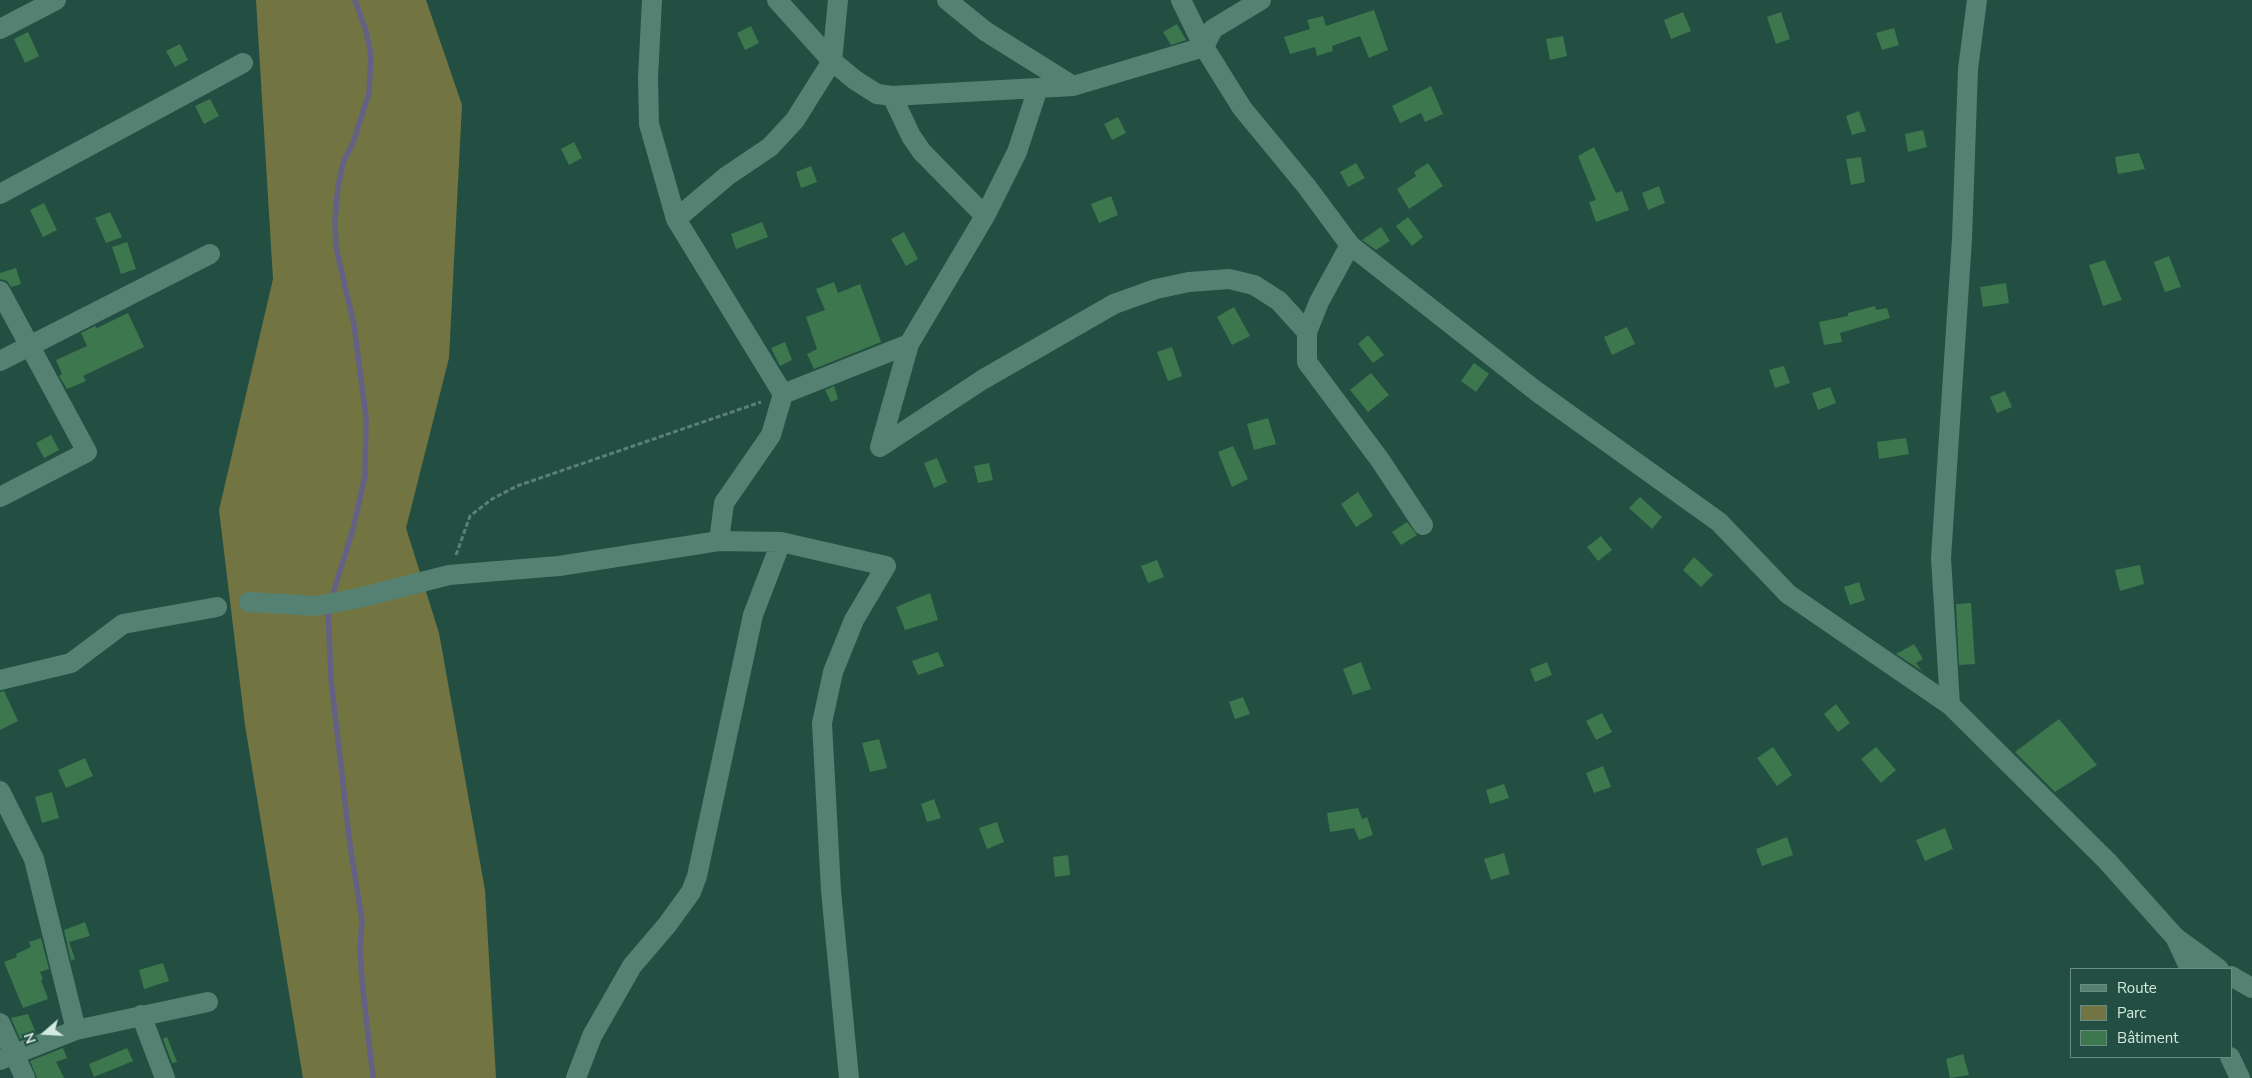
<!DOCTYPE html>
<meta charset="utf-8">
<style>
body{margin:0}
#map{position:relative;width:2252px;height:1078px;overflow:hidden;background:#234f42;font-family:"Nunito Sans",sans-serif}
canvas{display:block}
.legend{position:absolute;left:2070px;top:968px;width:162px;height:90px;box-sizing:border-box;background:#234f42;border:1px solid #698d82;margin:0;padding:6px 9px;list-style:none;font-size:15px;color:#d3eae2}
.legend li{display:flex;align-items:center;gap:10px;height:25px}
.legend b{width:25px;border:1px solid #698d82}
.north{position:absolute;left:20px;top:1008px;width:50px;height:50px;-webkit-text-stroke:4px #234f42;paint-order:stroke;rotate:251deg;font-size:14px;font-weight:700;line-height:20px;text-align:center;color:#d3eae2}
.north::after{content:'';display:block;margin:auto;width:18px;height:22px;background:#d3eae2;clip-path:polygon(50% 0,100% 100%,50% 72%,0 100%)}
</style>
<div id="map">
<canvas width="2252" height="1078"></canvas>
<ul class="legend">
<li><b style="height:6px;background:#558172"></b>Route</li>
<li><b style="height:14px;background:#727542"></b>Parc</li>
<li><b style="height:14px;background:#3c774d"></b>Bâtiment</li>
</ul>
<div class="north">N</div>
</div>
<script>
const ctx = document.querySelector('canvas').getContext('2d');
ctx.lineJoin = 'round';
function fillPath(path, color) { ctx.fillStyle = color; ctx.fill(path, 'evenodd'); }
const toPath = rows => new Path2D(rows.map(r => 'M' + r).join(''));
function stroke(path, color, width, dash) { ctx.strokeStyle = color; ctx.lineWidth = width; ctx.lineCap = dash ? 'butt' : 'round'; ctx.setLineDash(dash || []); ctx.stroke(path); }
const green = toPath([
 [256,0,426,0,462,105,449,358,406,528,439,633,485,890,496,1078,303,1078,245,725,219,510,273,279]
]);
const stream = toPath([
 [331,600,353,529,365,476,366,417,354,325,336,247,335,221,338,186,344,160,353,143,369,93,371,55,366,31,355,0],
 [328,608,331,679,350,845,362,920,360,948,362,981,373,1078]
]);
const building = toPath([
 [1374,10,1388,50,1369,58,1360,36,1332,46,1333,51,1317,56,1315,47,1290,54,1284,37,1310,29,1307,20,1323,16,1326,26],
 [1683,12,1691,31,1671,39,1664,20],
 [1781,12,1790,39,1776,44,1767,17],
 [1177,24,1186,40,1171,45,1163,32],
 [751,26,759,43,745,50,737,33],
 [1894,28,1899,45,1882,50,1876,33],
 [28,32,39,56,25,63,14,39],
 [1563,36,1567,56,1550,60,1546,39],
 [180,44,188,60,175,67,166,51],
 [1431,86,1443,114,1425,122,1421,113,1400,123,1392,106],
 [210,99,219,116,204,124,195,106],
 [1859,111,1866,131,1852,135,1846,116],
 [1118,117,1126,133,1112,140,1104,124],
 [1923,130,1927,147,1908,152,1905,134],
 [574,142,582,158,569,165,561,149],
 [1594,147,1616,193,1622,191,1629,210,1596,222,1589,202,1596,200,1578,156],
 [2139,153,2145,169,2118,174,2115,157],
 [1861,157,1865,182,1851,185,1846,159],
 [1356,163,1365,178,1348,187,1340,172],
 [1428,163,1443,186,1409,209,1397,189,1416,176,1414,172],
 [811,166,817,182,801,188,796,172],
 [1659,186,1665,203,1648,210,1642,193],
 [1111,196,1118,215,1099,223,1091,204],
 [44,203,57,230,43,237,30,210],
 [110,212,122,237,106,243,95,218],
 [1408,217,1423,237,1412,246,1396,226],
 [762,222,768,237,736,249,731,234],
 [1381,227,1390,241,1376,250,1362,240],
 [904,232,918,259,906,266,891,239],
 [127,242,136,269,121,274,112,247],
 [2169,256,2181,287,2165,292,2154,262],
 [2105,260,2122,300,2103,306,2089,265],
 [16,268,21,284,11,287,7,281,0,279,0,273],
 [834,282,838,293,860,284,881,342,814,369,807,354,817,349,806,317,825,310,816,289],
 [2006,283,2009,303,1983,307,1980,287],
 [1875,306,1876,310,1887,308,1890,318,1840,333,1842,342,1824,345,1819,322,1848,316,1848,313],
 [1234,307,1250,336,1232,345,1217,317],
 [128,313,144,347,83,376,86,381,67,389,59,376,62,374,56,360,87,346,81,333,95,326,97,328],
 [1627,327,1635,344,1612,355,1604,337],
 [1368,335,1384,355,1373,363,1358,344],
 [785,342,792,360,780,366,771,348],
 [1172,347,1182,376,1168,381,1157,352],
 [1474,363,1489,374,1476,392,1461,381],
 [1784,366,1790,383,1775,388,1769,370],
 [1371,373,1389,395,1368,412,1350,390],
 [834,386,838,399,831,402,825,390],
 [1830,387,1836,403,1818,410,1812,393],
 [2005,391,2012,407,1997,413,1990,397],
 [1268,418,1276,444,1254,450,1247,424],
 [51,435,59,450,44,458,36,443],
 [1906,438,1909,454,1879,459,1877,442],
 [1233,446,1248,479,1232,487,1218,452],
 [937,458,947,482,934,488,924,463],
 [989,463,993,480,978,483,974,466],
 [1358,492,1373,516,1356,527,1341,504],
 [1640,497,1662,517,1652,529,1629,508],
 [1407,522,1417,535,1401,545,1392,532],
 [1601,536,1612,550,1598,561,1587,547],
 [1694,557,1713,575,1701,587,1683,570],
 [1157,560,1164,577,1148,583,1141,566],
 [2140,565,2144,584,2120,591,2115,570],
 [1859,582,1865,600,1850,605,1844,587],
 [930,593,938,620,905,630,896,607],
 [1971,603,1975,664,1959,665,1956,604],
 [1914,644,1923,659,1916,663,1922,671,1896,654],
 [938,652,944,666,918,675,912,661],
 [1361,662,1371,689,1353,695,1343,669],
 [1547,662,1552,675,1535,682,1530,669],
 [4,691,18,721,0,730,0,692],
 [1243,697,1250,714,1235,719,1229,702],
 [1836,704,1850,723,1838,732,1824,714],
 [1602,713,1612,732,1596,740,1586,721],
 [2059,719,2097,765,2055,792,2015,752],
 [879,739,887,768,870,772,862,743],
 [1773,747,1792,775,1777,786,1757,758],
 [1876,747,1896,770,1881,783,1861,759],
 [85,758,93,776,66,788,58,770],
 [1603,766,1611,787,1594,793,1586,773],
 [1504,784,1509,798,1490,804,1486,790],
 [52,792,59,818,42,823,35,797],
 [934,799,941,818,927,822,921,804],
 [1358,808,1362,819,1367,817,1373,835,1359,840,1354,828,1330,832,1327,813],
 [997,822,1004,842,987,849,979,828],
 [1945,828,1953,849,1925,861,1916,840],
 [1787,837,1793,855,1762,866,1756,849],
 [1504,853,1510,874,1491,880,1484,859],
 [1068,855,1070,875,1055,877,1053,857],
 [85,922,90,936,69,942,75,959,71,961,64,930],
 [41,938,49,969,40,972,43,979,41,980,48,999,23,1008,4,962,17,957,16,954,31,947,29,942],
 [163,963,169,981,144,989,139,970],
 [28,1014,36,1033,20,1039,11,1018],
 [167,1037,177,1062,172,1063,163,1039],
 [63,1048,67,1058,56,1062,64,1078,37,1078,30,1061],
 [127,1048,133,1061,94,1077,89,1064],
 [1963,1054,1969,1075,1950,1078,1946,1059]
]);
const path = toPath([
 [456,555,470,516,492,499,517,486,761,402]
]);
const minor = toPath([
 [652,0,648,78,649,124,676,219,783,394,771,435,724,503,719,541],
 [838,0,832,61,855,80,877,94,892,96,1038,88],
 [947,0,985,31,1073,86],
 [1181,0,1204,47,1242,108,1307,187,1350,245,1536,391,1719,522,1788,594,1950,705,2107,861,2175,937,2219,969],
 [0,29,56,0],
 [892,96,911,136,922,152,985,216],
 [0,194,243,63],
 [676,219,727,176,770,147,795,120,832,61,777,0],
 [1350,245,1319,302,1307,332,1307,362,1380,460,1423,525],
 [0,291,87,452,0,497],
 [0,361,210,254],
 [783,394,909,344,985,216,1017,152,1038,88,1073,86,1204,47,1213,29,1261,0],
 [880,447,982,380,1114,304,1156,289,1189,282,1229,279,1254,285,1279,301,1307,332],
 [880,447,909,344],
 [249,602,316,606,359,598,449,575,559,566,719,541,781,542,886,566,854,620,833,672,822,723,831,891,849,1078],
 [0,680,71,663,123,624,217,607],
 [1950,705,1941,558,1962,239,1968,69,1977,0],
 [0,791,34,859,76,1030],
 [2176,939,2190,969],
 [2231,976,2252,988],
 [141,1015,165,1078],
 [0,1023,25,1078],
 [2230,1057,2240,1078],
 [0,1060,76,1030,208,1002],
 [576,1078,592,1036,632,966,667,925,691,892,697,876,753,615,781,542]
]);
fillPath(green, '#727542');
stroke(stream, '#646284', 5.5);
fillPath(building, '#3c774d');
stroke(path, '#5b8075', 3, [5, 2.5]);
stroke(minor, '#558172', 20);
</script>
